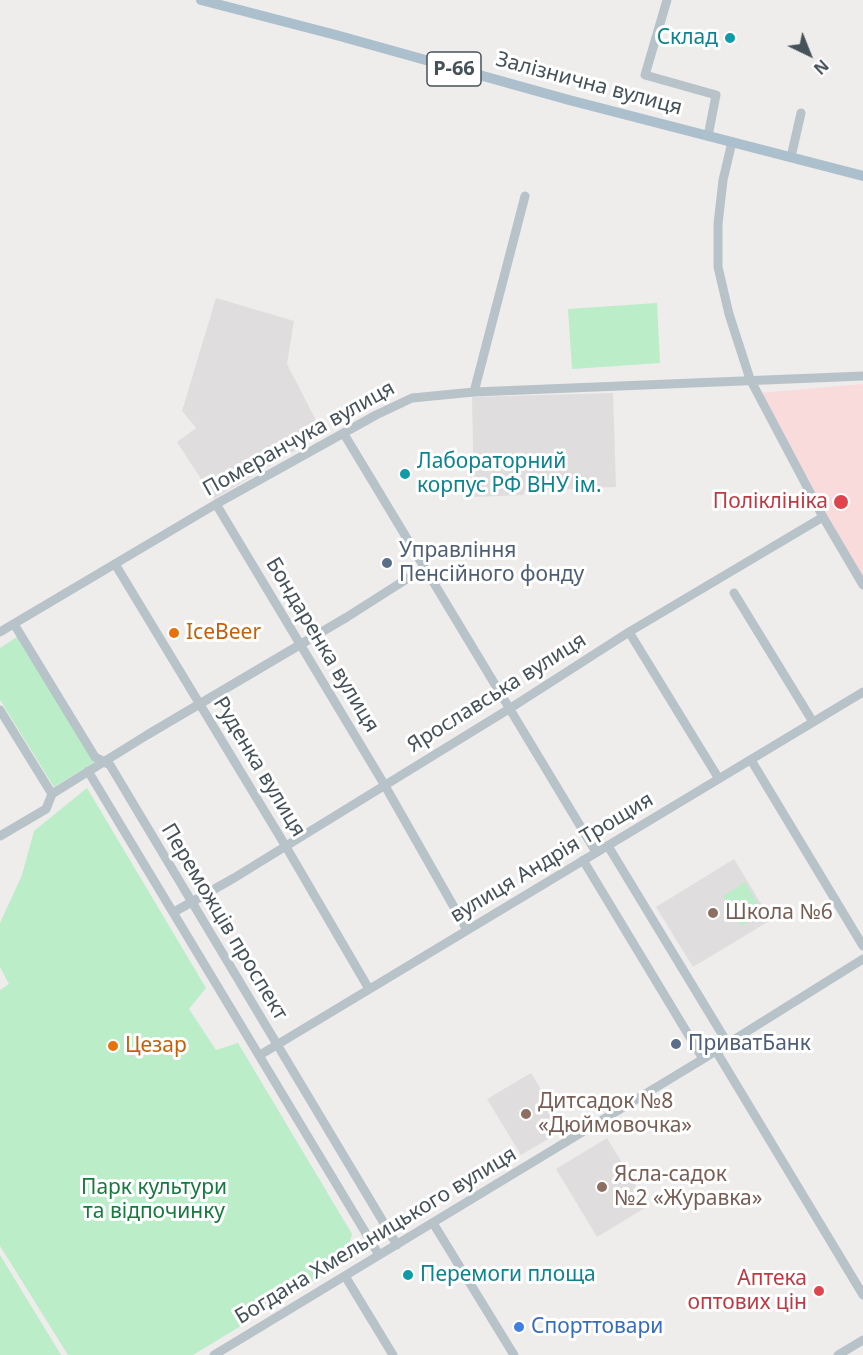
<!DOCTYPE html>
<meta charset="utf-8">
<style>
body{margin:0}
#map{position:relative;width:863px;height:1355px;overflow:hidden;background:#efecec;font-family:"Noto Sans",sans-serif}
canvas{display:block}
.north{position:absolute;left:779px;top:24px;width:60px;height:60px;-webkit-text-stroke:4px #fff;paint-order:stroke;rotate:137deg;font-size:16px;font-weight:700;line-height:24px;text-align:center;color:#455259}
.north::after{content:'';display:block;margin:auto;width:21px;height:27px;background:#455259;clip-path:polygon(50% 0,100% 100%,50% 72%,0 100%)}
</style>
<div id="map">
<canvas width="863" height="1355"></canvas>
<div class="north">N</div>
</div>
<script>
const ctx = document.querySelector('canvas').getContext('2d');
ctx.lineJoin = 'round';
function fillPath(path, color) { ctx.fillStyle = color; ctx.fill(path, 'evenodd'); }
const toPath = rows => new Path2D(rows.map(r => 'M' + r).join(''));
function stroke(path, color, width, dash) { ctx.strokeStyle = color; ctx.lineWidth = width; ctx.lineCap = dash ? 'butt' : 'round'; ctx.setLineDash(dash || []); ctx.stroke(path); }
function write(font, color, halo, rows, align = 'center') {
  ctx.font = font + ' "Noto Sans",sans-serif'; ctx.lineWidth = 6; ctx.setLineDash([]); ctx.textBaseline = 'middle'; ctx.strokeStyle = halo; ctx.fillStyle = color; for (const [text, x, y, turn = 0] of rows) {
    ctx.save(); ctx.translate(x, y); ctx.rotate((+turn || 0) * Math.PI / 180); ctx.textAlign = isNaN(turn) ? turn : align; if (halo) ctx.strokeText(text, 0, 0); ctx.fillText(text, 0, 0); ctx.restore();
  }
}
const education = toPath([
 [216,298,294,321,287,364,323,434,214,499,177,442,196,428,182,411],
 [613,393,616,487,524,491,524,495,474,497,472,397],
 [734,859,771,920,693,967,656,907],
 [531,1073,565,1129,521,1155,487,1099],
 [607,1138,648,1206,597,1237,556,1169]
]);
const medical = toPath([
 [863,384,863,581,759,393]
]);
const green = toPath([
 [657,303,660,363,572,369,568,309],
 [17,637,95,762,54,787,0,700,0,648],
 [87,788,206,988,189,1009,216,1050,238,1043,352,1234,344,1263,193,1355,68,1355,0,1246,0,990,9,984,0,967,0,923,22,875,34,831],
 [745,882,763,913,741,926,723,896],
 [0,1255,61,1355,0,1355]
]);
const minor = toPath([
 [667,0,645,75,716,95,708,136],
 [732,142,723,180,718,224,718,267,729,314,750,379,823,517,863,585],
 [791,157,801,113],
 [474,392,525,196],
 [344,434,596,852],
 [216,504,384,784,467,930],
 [115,564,285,845,369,989],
 [734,593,813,722],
 [14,624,95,757,110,765,397,1245],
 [0,632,216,504,376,415,412,398,474,392,863,376],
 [629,632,719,779],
 [0,710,52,794],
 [751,760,863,946],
 [88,771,379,1255],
 [52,794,147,735,347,617,424,568],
 [0,836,46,809,52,794],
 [608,846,728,1044],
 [583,860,703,1059],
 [174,912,234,878,509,709,629,632,823,517],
 [716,1051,863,1295],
 [260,1055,863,692],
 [433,1223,514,1355],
 [345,1276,393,1355],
 [214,1355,703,1059,863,959],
 [838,1355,863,1340]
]);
const major = toPath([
 [201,0,336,35,569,100,863,176]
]);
const markers = [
 [730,38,6,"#0f9aa8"],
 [405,474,6,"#0f9aa8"],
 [841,502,8,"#e0444e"],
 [387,563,6,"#5c6f8a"],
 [174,633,6,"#e8710a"],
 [713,913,6,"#8d6e63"],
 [676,1044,6,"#5c6f8a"],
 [113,1046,6,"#e8710a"],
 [526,1114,6,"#8d6e63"],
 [602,1187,6,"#8d6e63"],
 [408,1275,6,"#0f9aa8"],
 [819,1291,6,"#e0444e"],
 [519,1327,6,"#3f7fe0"]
];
const shields = [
 [454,69,54]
];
const shieldNames = [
 ["Р-66",454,69]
];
const cultureNames = [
 ["Склад",718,38,"right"],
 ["Лабораторний",417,462],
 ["корпус РФ ВНУ ім.",417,486],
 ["Перемоги площа",420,1275]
];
const streetNames = [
 ["Залізнична вулиця",589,84,15],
 ["Померанчука вулиця",299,439,-29],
 ["Бондаренка вулиця",322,645,59],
 ["Ярославська вулиця",497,693,-32],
 ["Руденка вулиця",259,767,59],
 ["вулиця Андрія Трощия",552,858,-31],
 ["Переможців проспект",224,922,59],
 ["Богдана Хмельницького вулиця",376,1236,-31]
];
const healthNames = [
 ["Поліклініка",828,502],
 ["Аптека",807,1279],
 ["оптових цін",807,1303]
];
const serviceNames = [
 ["Управління",399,551],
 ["Пенсійного фонду",399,575],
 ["ПриватБанк",688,1044]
];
const foodNames = [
 ["IceBeer",186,633],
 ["Цезар",125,1046]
];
const educationNames = [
 ["Школа №6",725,913],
 ["Дитсадок №8",538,1102],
 ["«Дюймовочка»",538,1126],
 ["Ясла-садок",614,1175],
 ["№2 «Журавка»",614,1199]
];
const parkNames = [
 ["Парк культури",154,1188],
 ["та відпочинку",154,1212]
];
const shopNames = [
 ["Спорттовари",531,1327]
];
fillPath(education, '#e0ddde');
fillPath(medical, '#fadbdc');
fillPath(green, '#baedc8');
stroke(minor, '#b7c3c9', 9);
stroke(major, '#acbfcc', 10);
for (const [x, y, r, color] of markers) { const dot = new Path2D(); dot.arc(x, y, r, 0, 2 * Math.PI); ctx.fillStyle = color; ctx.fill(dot); stroke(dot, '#fff', 2); }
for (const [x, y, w] of shields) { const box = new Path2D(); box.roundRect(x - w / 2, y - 17, w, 34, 4.5); ctx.fillStyle = '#fff'; ctx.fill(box); stroke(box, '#455259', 1.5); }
write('bold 20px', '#455259', null, shieldNames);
write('21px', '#0d838f', '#fff', cultureNames, 'left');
write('21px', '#455259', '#fff', streetNames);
write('21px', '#be3a42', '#fff', healthNames, 'right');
write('21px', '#4e5e75', '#fff', serviceNames, 'left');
write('21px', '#c56008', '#fff', foodNames, 'left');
write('21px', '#785e54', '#fff', educationNames, 'left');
write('21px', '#17793e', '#fff', parkNames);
write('21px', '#366cbe', '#fff', shopNames, 'left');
</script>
